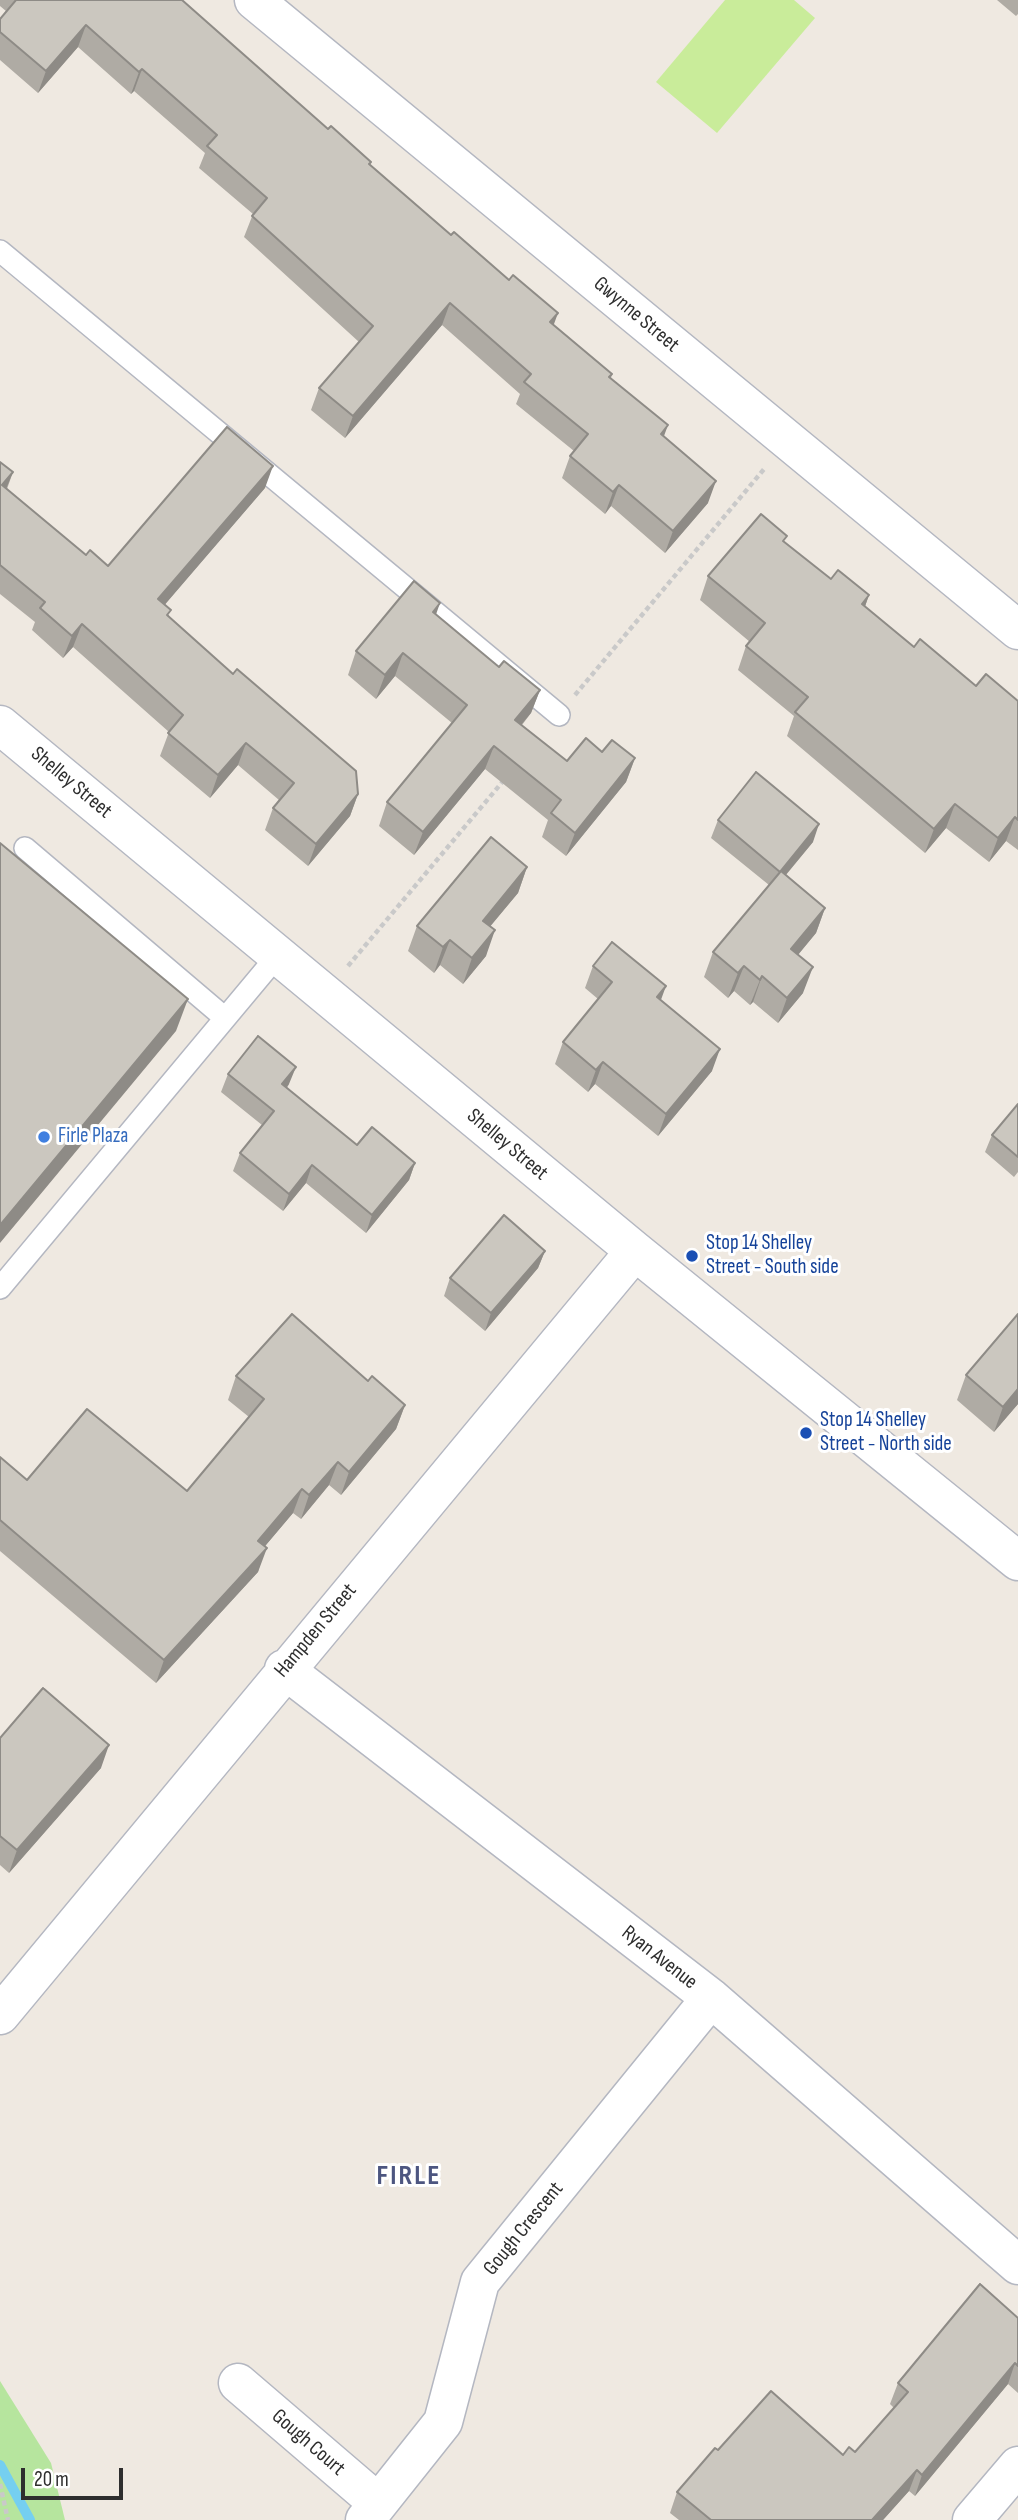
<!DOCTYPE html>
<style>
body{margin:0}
#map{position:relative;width:1018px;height:2520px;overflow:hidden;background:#efe9e1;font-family:"Sofia Sans Condensed",sans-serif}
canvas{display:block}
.scale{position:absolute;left:21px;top:2468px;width:102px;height:32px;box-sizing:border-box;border:4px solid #2e2e2e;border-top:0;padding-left:9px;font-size:21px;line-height:24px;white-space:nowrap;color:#2e2e2e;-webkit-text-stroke:5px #fff;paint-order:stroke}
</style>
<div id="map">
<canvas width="1018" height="2520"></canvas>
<div class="scale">20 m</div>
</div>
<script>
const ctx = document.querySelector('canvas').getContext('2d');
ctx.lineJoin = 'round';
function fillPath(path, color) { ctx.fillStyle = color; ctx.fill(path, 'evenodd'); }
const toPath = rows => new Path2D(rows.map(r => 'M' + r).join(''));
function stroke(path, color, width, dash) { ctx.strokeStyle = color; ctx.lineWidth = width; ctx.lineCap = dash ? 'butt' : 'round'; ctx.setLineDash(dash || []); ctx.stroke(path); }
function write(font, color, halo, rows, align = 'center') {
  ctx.font = font + ' "Sofia Sans Condensed",sans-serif'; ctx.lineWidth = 6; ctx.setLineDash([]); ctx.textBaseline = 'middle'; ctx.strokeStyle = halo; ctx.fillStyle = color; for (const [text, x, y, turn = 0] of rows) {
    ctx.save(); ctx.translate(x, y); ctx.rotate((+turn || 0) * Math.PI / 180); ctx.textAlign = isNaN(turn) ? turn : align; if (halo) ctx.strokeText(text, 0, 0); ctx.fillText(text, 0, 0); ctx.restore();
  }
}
const green = toPath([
 [0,2381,51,2463,65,2520,0,2520]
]);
const pitch = toPath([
 [725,0,794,0,815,18,717,133,656,82]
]);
const stream = toPath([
 [0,2465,30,2520]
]);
const path = toPath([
 [575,695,765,468],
 [348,966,504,780],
 [0,2484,8,2520]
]);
const service = toPath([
 [0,251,559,715],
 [25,848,225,1018],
 [0,1288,278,955]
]);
const minor = toPath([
 [254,0,1018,630],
 [0,725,635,1251,1018,1561],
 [284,1669,711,1998,1018,2265],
 [0,2015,635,1251],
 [238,2383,378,2503],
 [365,2520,443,2422,480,2282,711,1998],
 [972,2520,1018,2466]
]);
const wall = toPath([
 [0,0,182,0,328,129,371,162,370,165,553,325,612,374,611,378,664,436,708,503,665,553,611,506,605,514,562,478,570,456,574,451,516,404,520,394,442,325,345,438,311,410,319,388,359,342,244,237,253,214,199,168,205,153,134,91,131,94,78,47,38,93,0,60,0,19,6,11,0,6],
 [997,0,1018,0,1018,14,1016,16],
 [0,462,13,472,7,489,86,555,108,566,265,488,164,605,169,616,358,794,350,816,308,866,265,830,273,808,279,800,238,765,210,798,160,756,169,732,73,647,63,658,32,630,35,622,0,594],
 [785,543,831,579,869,595,865,606,914,647,976,686,1018,701,1018,850,1006,841,989,862,946,828,925,853,787,736,794,716,738,670,746,646,750,642,700,600,708,576],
 [436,615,499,667,540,690,531,713,522,725,567,761,602,752,635,758,626,782,566,856,542,837,548,820,485,769,414,855,379,826,387,802,452,723,395,676,376,699,348,675,356,651],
 [718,820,813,842,786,875,825,908,816,933,798,955,803,993,778,1023,753,1002,750,1005,734,991,728,998,704,977,713,952,769,885,711,838],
 [527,867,518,893,490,926,486,956,463,984,440,965,434,973,408,951,417,926],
 [593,966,660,1000,712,1071,658,1136,595,1084,588,1092,555,1064,563,1042,598,999,585,988],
 [228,1074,289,1084,287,1088,357,1145,415,1163,409,1180,366,1233,306,1183,283,1211,233,1171,240,1153,262,1125,221,1092],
 [1018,1104,1018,1172,1014,1177,985,1152,992,1135],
 [545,1251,538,1268,485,1331,444,1296,450,1278],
 [966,1375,1018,1404,994,1432,957,1400],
 [236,1376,368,1381,405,1405,396,1429,341,1495,329,1485,301,1519,293,1513,265,1546,258,1572,156,1683,0,1551,0,1457,27,1480,187,1491,249,1417,228,1400],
 [0,1738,101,1768,9,1873,0,1865],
 [1018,2318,1018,2393,1008,2384,915,2496,909,2491,883,2520,679,2520,670,2513,677,2492,718,2450,843,2455,855,2452,894,2408,890,2404,898,2383]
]);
const shadedWall = toPath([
 [86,25,78,47,38,93,46,71],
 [142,69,134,91,131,94,139,72],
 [450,303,442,325,345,438,353,416],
 [558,313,550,335,550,322],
 [668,425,660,447,661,434],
 [273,466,265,488,150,622,158,599],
 [13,472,4,494,2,485],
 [716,481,708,503,665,553,673,531],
 [619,485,611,506,605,514,613,492],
 [869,595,861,618,862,604],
 [440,603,432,626,433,612],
 [82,624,73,647,63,658,72,636],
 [403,653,395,676,376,699,385,675],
 [540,690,531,713,506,743,515,720],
 [246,743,238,765,210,798,218,775],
 [494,746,485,769,414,855,423,832],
 [635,758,626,782,566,856,575,833],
 [358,794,350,816,308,866,316,844],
 [955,804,946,828,925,853,934,829],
 [1015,817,1006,841,989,862,998,838],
 [819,824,813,842,774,889,780,872],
 [527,867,518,893,474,946,483,921],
 [825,908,816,933,782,974,791,949],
 [495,930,486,956,463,984,472,958],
 [450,940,440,965,434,973,443,947],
 [744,966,734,991,728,998,738,973],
 [813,967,803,993,778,1023,787,998],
 [762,976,753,1002,750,1005,760,980],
 [666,986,658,1008,657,997],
 [188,999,176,1031,0,1243,0,1225],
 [720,1049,712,1071,658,1136,666,1114],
 [603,1062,595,1084,588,1092,596,1070],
 [296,1067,289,1084,275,1102,282,1084],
 [415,1163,409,1180,366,1233,372,1215],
 [312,1165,306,1183,283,1211,289,1194],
 [545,1251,538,1268,485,1331,491,1313],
 [1018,1389,1018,1404,994,1432,1003,1407],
 [405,1405,396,1429,341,1495,349,1472],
 [338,1462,329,1485,301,1519,309,1495],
 [302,1489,293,1513,250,1564,258,1541],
 [267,1548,258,1572,156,1683,164,1660],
 [109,1745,101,1768,9,1873,17,1850],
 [1015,2363,1008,2384,915,2496,922,2475],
 [917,2470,909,2491,883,2520,872,2520]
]);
const building = toPath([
 [16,0,182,0,328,129,331,126,371,162,369,164,451,235,454,232,509,280,513,275,558,313,550,322,612,374,609,377,668,425,661,434,716,481,673,531,619,485,613,492,570,456,588,434,524,382,531,374,450,303,353,416,319,388,373,326,252,216,267,198,207,146,217,135,142,69,139,72,86,25,46,71,0,32,0,19,16,0],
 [227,427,273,466,158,599,171,610,167,615,233,674,237,669,356,771,358,794,316,844,273,808,294,783,246,743,218,775,168,733,183,715,82,624,72,636,40,608,45,602,0,565,0,462,13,472,2,485,86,555,90,550,108,566,227,427],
 [761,514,787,536,783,541,831,579,838,570,869,595,862,604,914,647,920,639,976,686,986,674,1018,701,1018,820,1015,817,998,838,955,804,934,829,795,712,808,697,746,646,765,623,708,576,761,514],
 [414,581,440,603,433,612,499,667,504,661,540,690,515,720,567,761,586,738,602,752,612,740,635,758,575,833,551,813,561,800,494,746,423,832,387,802,467,705,403,653,385,675,356,651,414,581],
 [756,772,819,824,780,872,718,820,756,772],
 [491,837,527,867,483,921,495,930,472,958,450,940,443,947,417,926,491,837],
 [0,843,188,999,0,1225,0,843],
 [781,871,825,908,791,949,813,967,787,998,762,976,760,980,744,966,738,973,713,952,781,871],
 [612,942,666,986,657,997,720,1049,666,1114,603,1062,596,1070,563,1042,612,982,593,966,612,942],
 [258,1036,296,1067,282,1084,357,1145,372,1127,415,1163,372,1215,312,1165,289,1194,240,1153,274,1111,228,1074,258,1036],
 [1018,1104,1018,1157,992,1135,1018,1104],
 [504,1215,545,1251,491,1313,450,1278,504,1215],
 [292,1314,368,1381,372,1376,405,1405,349,1472,338,1462,309,1495,302,1489,258,1541,267,1548,164,1660,0,1520,0,1457,27,1480,87,1409,187,1491,264,1399,236,1376,292,1314],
 [1018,1314,1018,1389,1003,1407,966,1375,1018,1314],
 [43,1688,109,1745,17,1850,0,1836,0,1738,43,1688],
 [980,2284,1018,2318,1018,2366,1015,2363,922,2475,917,2470,872,2520,711,2520,677,2492,715,2448,718,2450,771,2391,843,2455,849,2447,855,2452,908,2392,898,2383,980,2284]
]);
const markers = [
 [44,1137,7,"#3f7fe0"],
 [692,1256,7,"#1a4fb4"],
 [806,1433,7,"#1a4fb4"]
];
const streetNames = [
 ["Gwynne Street",636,315,40],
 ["Shelley Street",71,783,40],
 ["Shelley Street",507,1145,40],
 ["Hampden Street",316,1631,-50],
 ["Ryan Avenue",659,1958,38],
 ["Gough Crescent",524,2229,-51],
 ["Gough Court",308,2443,41]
];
const shopNames = [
 ["Firle Plaza",58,1137]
];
const transitNames = [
 ["Stop 14 Shelley",706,1244],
 ["Street - South side",706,1268],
 ["Stop 14 Shelley",820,1421],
 ["Street - North side",820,1445]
];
const districtNames = [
 ["FIRLE",409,2177]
];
fillPath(green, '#b6e59e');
fillPath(pitch, '#c9ec9a');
stroke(stream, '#75cff0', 10);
stroke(service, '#b4b7c1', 24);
stroke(minor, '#b4b7c1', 41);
stroke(path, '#c9c9c9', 4.5, [5, 3.5]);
stroke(service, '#fff', 21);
stroke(minor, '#fff', 38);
fillPath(wall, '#afaba4');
fillPath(shadedWall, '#8e8b86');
fillPath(building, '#cbc7bf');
stroke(building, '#8e8b86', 2);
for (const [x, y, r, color] of markers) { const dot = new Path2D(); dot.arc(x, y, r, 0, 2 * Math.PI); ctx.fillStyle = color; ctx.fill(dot); stroke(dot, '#fff', 2.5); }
write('21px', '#2e2e2e', '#fff', streetNames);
write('21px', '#366cbe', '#fff', shopNames, 'left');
write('21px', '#164399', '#fff', transitNames, 'left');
ctx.letterSpacing = '2px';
write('bold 28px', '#4d5680', '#fff', districtNames);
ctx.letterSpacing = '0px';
</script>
